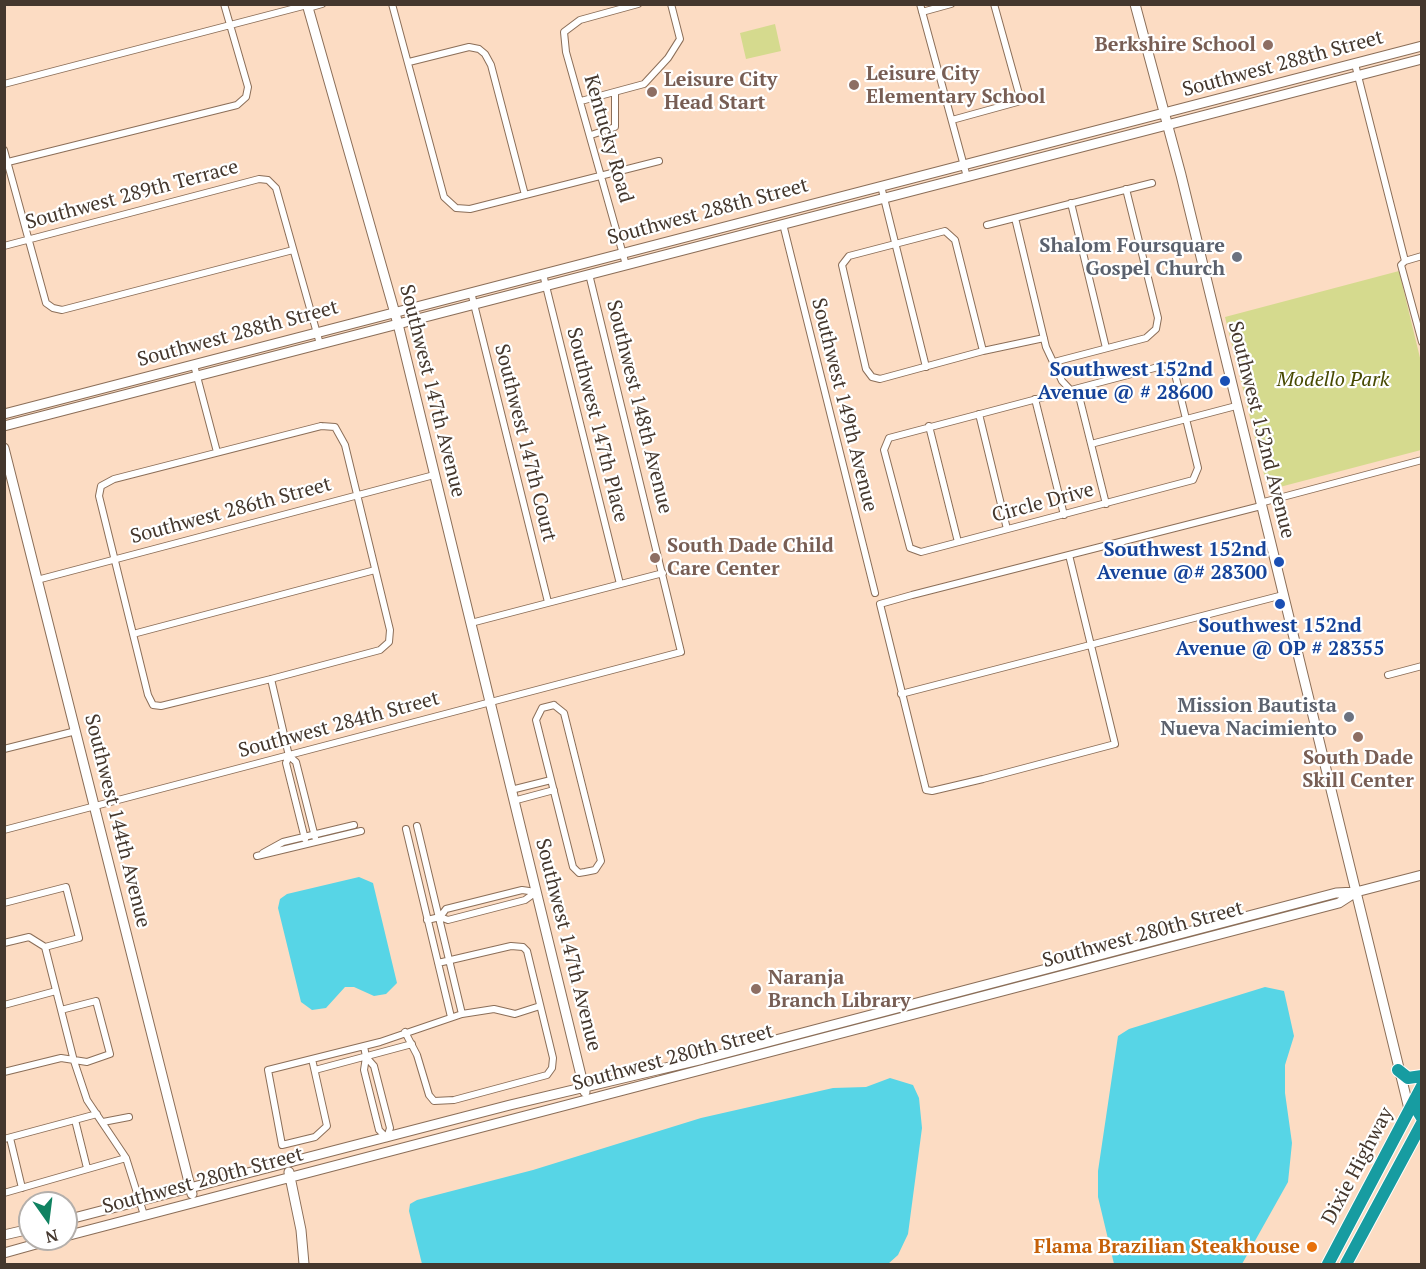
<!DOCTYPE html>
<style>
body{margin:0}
#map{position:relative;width:1426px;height:1269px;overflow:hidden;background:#fcdcc3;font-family:"PT Serif",serif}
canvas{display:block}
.frame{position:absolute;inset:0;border:6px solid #44372d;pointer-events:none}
.north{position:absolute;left:18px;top:1191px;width:60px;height:60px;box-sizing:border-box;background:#fff;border:2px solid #b4afab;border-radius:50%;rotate:166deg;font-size:16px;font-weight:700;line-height:24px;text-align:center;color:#44372d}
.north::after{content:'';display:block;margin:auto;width:21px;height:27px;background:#108261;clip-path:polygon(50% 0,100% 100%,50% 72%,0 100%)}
</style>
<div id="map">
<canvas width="1426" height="1269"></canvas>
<div class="frame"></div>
<div class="north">N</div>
</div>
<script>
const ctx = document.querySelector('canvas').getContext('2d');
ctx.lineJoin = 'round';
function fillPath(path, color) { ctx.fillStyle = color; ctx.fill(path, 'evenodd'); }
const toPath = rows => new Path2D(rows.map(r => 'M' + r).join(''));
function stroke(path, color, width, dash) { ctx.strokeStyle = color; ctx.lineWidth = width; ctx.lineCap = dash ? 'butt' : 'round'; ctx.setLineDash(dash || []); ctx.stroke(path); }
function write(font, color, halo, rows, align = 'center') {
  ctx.font = font + ' "PT Serif",serif'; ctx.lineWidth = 4.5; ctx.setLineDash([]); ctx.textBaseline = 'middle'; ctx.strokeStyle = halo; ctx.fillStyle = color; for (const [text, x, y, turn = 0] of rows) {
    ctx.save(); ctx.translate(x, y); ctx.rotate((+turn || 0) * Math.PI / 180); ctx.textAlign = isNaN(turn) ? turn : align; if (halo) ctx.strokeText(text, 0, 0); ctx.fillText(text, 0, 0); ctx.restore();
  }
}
const green = toPath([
 [775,24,781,51,746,59,740,33],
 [1399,271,1421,362,1421,450,1276,488,1270,487,1266,482,1225,317]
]);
const water = toPath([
 [359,877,373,883,397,983,386,994,374,996,354,987,345,987,326,1008,312,1010,301,1002,278,908,280,899,287,894],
 [1265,987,1284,991,1294,1036,1285,1065,1285,1093,1292,1143,1288,1182,1242,1264,1114,1264,1098,1197,1098,1171,1118,1036,1129,1029],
 [890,1078,913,1085,919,1098,922,1128,908,1234,898,1255,888,1264,422,1264,409,1211,410,1204,417,1200,533,1170,701,1118,833,1088,866,1087]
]);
const street = toPath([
 [392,4,444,197,456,208,470,209,659,161],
 [920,4,967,177],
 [308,8,322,4],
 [922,12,951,4],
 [409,62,469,47,479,49,485,54,491,65,525,195],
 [1355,64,1405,261,1401,265,1422,342],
 [4,84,307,5],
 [581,101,644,84,668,58,680,39,671,4],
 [952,120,1021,101,994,4],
 [591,135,615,127,615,92],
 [4,150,46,303,53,308,62,310,293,250],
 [8,162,237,105,246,97,248,87,224,4],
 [881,186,926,367],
 [1071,203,1106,348],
 [1015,218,1046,347,1062,381,1080,400,1106,504],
 [783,224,875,593],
 [987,225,1152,183],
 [4,246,259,179,268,180,276,188,320,344],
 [1405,261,1422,256],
 [626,265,566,52,564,32,580,20,638,4],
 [543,274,620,584],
 [471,292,548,602],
 [983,351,955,240,945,231,849,256,842,265,866,369,872,377,880,379,983,351,1044,338],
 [1054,362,1146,338,1156,329,1158,318,1126,189],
 [194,365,217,452],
 [1162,366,1169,367,1175,374,1198,468,1193,480,921,552,910,548,884,450,889,438,1162,366],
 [1035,399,1064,515],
 [979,414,1007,529],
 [321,426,335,427,345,445,390,630,389,642,380,650,271,679,161,706,153,705,148,695,99,496,101,486,114,479,321,426],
 [929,426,958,542],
 [1091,444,1236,406],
 [1260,503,1422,460],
 [1069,555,1115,744,983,779,932,791,926,790,880,604,912,595,1261,506],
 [37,580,434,475],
 [471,623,663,573],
 [133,634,375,570],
 [1388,675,1422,666],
 [271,679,289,756],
 [901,694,1283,595],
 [554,705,564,713,601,861,595,870,585,872,579,873,573,867,536,720,542,708,554,705],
 [4,749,76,731],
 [289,756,296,762,315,837],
 [289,756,286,763,305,839],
 [511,790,551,780],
 [513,801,554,790],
 [417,826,462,1014],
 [406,829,451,1017],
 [4,830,681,652,589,274],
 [263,853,283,842,354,825],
 [257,856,361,831],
 [4,903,66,887,79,938,45,947],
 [440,917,446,909,522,890,536,892],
 [427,920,440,917,448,920,525,900,536,892],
 [4,943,29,937,45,947,74,1061,87,1100,126,1158,144,1215],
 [4,1005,56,991],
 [405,1032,417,1055,429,1095,434,1101,454,1100,547,1075,552,1068,553,1058,527,951,523,947,511,946,438,963],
 [364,1046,366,1057,364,1070,379,1130,387,1138,390,1128,374,1066,366,1057],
 [312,1059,327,1126,315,1137,282,1145,268,1070,380,1042,462,1014,494,1009,515,1014,540,1006],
 [315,1070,412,1044],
 [4,1072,61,1058,87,1062,110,1054,96,1001,61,1010],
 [75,1120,87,1168],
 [103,1122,129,1117],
 [10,1138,22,1188],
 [4,1139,97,1114],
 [4,1193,126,1158]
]);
const secondary = toPath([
 [307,4,398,324,585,1092],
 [1135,4,1181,175,1409,1109],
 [4,414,1422,46],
 [4,426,1422,59],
 [4,448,192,1194],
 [289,1172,301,1230,304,1264],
 [66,1220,510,1105,703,1059,1336,893,1356,892,1422,875],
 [4,1235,30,1229],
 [66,1236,1339,903,1356,892],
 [4,1253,54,1239]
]);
const highway = toPath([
 [1398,1070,1408,1078,1422,1076],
 [1422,1105,1419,1113,1422,1118],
 [1328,1264,1422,1086],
 [1346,1264,1422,1123]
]);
const markers = [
 [1268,45,6,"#8d6e63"],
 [854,85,6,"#8d6e63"],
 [652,92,6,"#8d6e63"],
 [1237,257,6,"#6b7280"],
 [1225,381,6,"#1a4fb4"],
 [655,558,6,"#8d6e63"],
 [1279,562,6,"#1a4fb4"],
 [1280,604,6,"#1a4fb4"],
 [1349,717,6,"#6b7280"],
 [1358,737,6,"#8d6e63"],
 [756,989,6,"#8d6e63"],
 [1312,1247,6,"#e8710a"]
];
const educationNames = [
 ["Berkshire School",1256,45,"right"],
 ["Leisure City",866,74],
 ["Elementary School",866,97],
 ["Leisure City",664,80],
 ["Head Start",664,103],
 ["South Dade Child",667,546],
 ["Care Center",667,569],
 ["South Dade",1358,758,"center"],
 ["Skill Center",1358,781,"center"],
 ["Naranja",768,978],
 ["Branch Library",768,1001]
];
const streetNames = [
 ["Southwest 288th Street",1283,64,-15],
 ["Kentucky Road",608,139,74],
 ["Southwest 289th Terrace",132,195,-15],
 ["Southwest 288th Street",708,212,-15],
 ["Southwest 288th Street",238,334,-15],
 ["Southwest 147th Avenue",432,391,76],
 ["Southwest 149th Avenue",844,405,76],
 ["Southwest 148th Avenue",639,407,76],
 ["Southwest 147th Place",597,425,76],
 ["Southwest 152nd Avenue",1261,430,76],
 ["Southwest 147th Court",525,443,76],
 ["Circle Drive",1043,503,-15],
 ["Southwest 286th Street",231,511,-15],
 ["Southwest 284th Street",339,725,-15],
 ["Southwest 144th Avenue",117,821,76],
 ["Southwest 280th Street",1143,935,-15],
 ["Southwest 147th Avenue",568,945,76],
 ["Southwest 280th Street",673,1058,-15],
 ["Dixie Highway",1358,1166,-62],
 ["Southwest 280th Street",203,1181,-15]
];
const worshipNames = [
 ["Shalom Foursquare",1225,246],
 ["Gospel Church",1225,269],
 ["Mission Bautista",1337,706],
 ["Nueva Nacimiento",1337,729]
];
const transitNames = [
 ["Southwest 152nd",1213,370],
 ["Avenue @ # 28600",1213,393],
 ["Southwest 152nd",1267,550],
 ["Avenue @# 28300",1267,573],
 ["Southwest 152nd",1280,626,"center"],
 ["Avenue @ OP # 28355",1280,649,"center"]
];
const parkNames = [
 ["Modello Park",1333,380]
];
const foodNames = [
 ["Flama Brazilian Steakhouse",1300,1247]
];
fillPath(green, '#d5da8e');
fillPath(water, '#57d5e6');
stroke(street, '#8b6e58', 8);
stroke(secondary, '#8b6e58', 11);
stroke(highway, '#fff', 14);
stroke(street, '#fff', 6);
stroke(secondary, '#fff', 9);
stroke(highway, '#179ca1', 12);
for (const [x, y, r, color] of markers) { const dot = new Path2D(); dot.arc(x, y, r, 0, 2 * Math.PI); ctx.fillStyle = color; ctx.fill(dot); stroke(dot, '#fff', 2); }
write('bold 20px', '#785e54', '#fff', educationNames, 'left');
write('20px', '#44372d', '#fff', streetNames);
write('bold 20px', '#5b616d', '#fff', worshipNames, 'right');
write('bold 20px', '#164399', '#fff', transitNames, 'right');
write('italic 20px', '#474901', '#fff', parkNames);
write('bold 20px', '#c56008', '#fff', foodNames, 'right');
</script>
